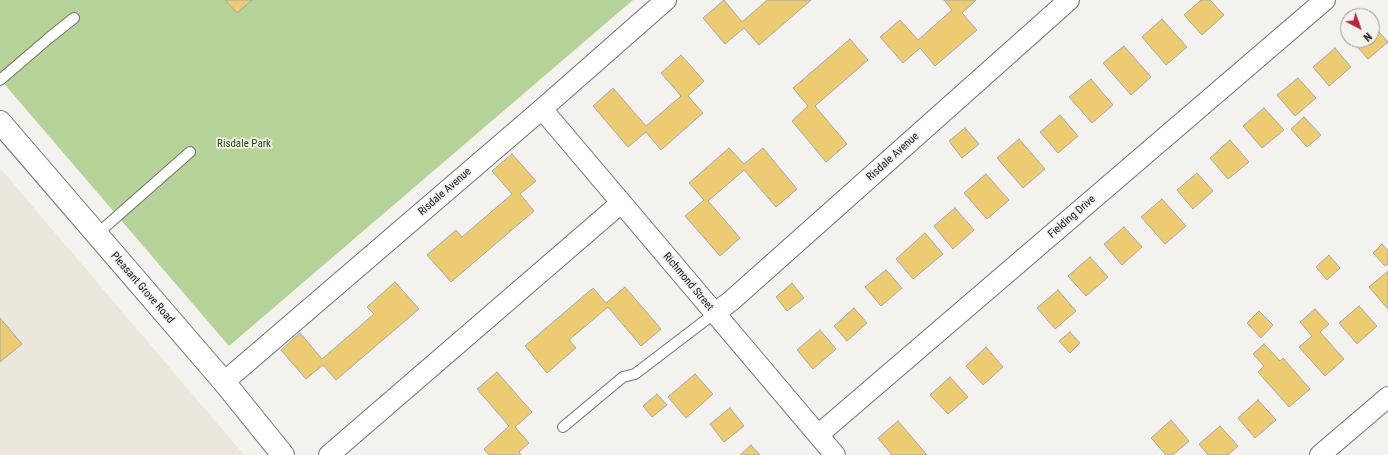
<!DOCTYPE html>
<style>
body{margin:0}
#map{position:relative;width:1388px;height:455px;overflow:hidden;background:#f4f2ee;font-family:"Roboto Condensed",sans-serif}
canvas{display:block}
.north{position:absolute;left:1340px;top:8px;width:40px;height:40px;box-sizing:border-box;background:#f4f2ee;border:1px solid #9a9996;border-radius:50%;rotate:139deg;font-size:11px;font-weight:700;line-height:16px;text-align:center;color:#141312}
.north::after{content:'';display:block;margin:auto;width:14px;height:18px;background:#b62538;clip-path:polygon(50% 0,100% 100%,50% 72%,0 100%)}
</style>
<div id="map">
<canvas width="1388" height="455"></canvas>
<div class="north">N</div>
</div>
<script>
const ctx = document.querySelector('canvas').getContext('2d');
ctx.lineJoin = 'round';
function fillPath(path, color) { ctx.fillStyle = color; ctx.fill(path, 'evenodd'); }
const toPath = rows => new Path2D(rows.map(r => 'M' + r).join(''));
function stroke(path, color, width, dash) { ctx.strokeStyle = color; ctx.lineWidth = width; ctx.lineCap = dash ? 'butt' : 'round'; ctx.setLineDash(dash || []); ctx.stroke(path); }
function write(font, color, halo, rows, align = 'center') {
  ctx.font = font + ' "Roboto Condensed",sans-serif'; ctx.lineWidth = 3.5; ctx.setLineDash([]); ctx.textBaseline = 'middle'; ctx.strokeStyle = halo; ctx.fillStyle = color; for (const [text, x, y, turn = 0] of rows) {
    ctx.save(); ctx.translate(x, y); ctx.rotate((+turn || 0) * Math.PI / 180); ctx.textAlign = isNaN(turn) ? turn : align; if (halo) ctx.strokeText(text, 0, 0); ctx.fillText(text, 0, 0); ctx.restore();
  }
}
const built = toPath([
 [0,168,244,455,0,455]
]);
const green = toPath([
 [0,0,633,0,229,346,0,79]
]);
const building = toPath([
 [225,0,252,0,237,13,225,0],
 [724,0,742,22,767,0,811,0,759,45,744,28,725,44,703,18,724,0],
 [944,0,976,0,962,13,977,30,935,66,920,48,903,63,880,37,900,20,918,40,952,10,944,0],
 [1201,0,1210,0,1224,15,1202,35,1184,15,1201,0],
 [1162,19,1187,47,1166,65,1142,37,1162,19],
 [1372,24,1388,42,1368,59,1351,40,1372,40,1372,24],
 [850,39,868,60,815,106,847,144,826,162,792,121,808,106,793,88,850,39],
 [1124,46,1151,77,1131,95,1103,63,1124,46],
 [1335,48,1351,67,1329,86,1313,67,1335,48],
 [681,55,704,81,688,96,703,113,661,150,646,132,628,147,593,106,613,88,646,126,681,96,661,73,681,55],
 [1298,78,1316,98,1295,116,1277,95,1298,78],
 [1091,79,1113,105,1092,123,1069,97,1091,79],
 [1264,108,1284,130,1262,148,1243,126,1264,108],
 [1060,115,1078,136,1058,153,1040,132,1060,115],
 [1304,117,1321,135,1307,147,1291,129,1304,117],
 [965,128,979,144,962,158,949,141,965,128],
 [1019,139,1045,169,1023,188,997,158,1019,139],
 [1230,140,1249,162,1228,179,1210,158,1230,140],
 [729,148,744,164,763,148,797,189,776,207,744,170,708,201,740,238,720,256,685,216,704,200,689,183,729,148],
 [512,154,536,181,520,194,534,211,451,282,427,255,456,230,462,237,512,194,492,171,512,154],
 [1197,173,1213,191,1193,209,1177,190,1197,173],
 [986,174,1009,200,987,219,964,193,986,174],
 [1162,199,1186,226,1165,244,1141,217,1162,199],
 [955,208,974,230,953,249,934,226,955,208],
 [1124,227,1142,247,1122,265,1104,244,1124,227],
 [925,233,943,254,913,279,896,259,925,233],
 [1382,244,1388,251,1388,264,1385,266,1373,253,1382,244],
 [1329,255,1340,268,1327,280,1316,267,1329,255],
 [1090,257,1108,277,1086,296,1068,276,1090,257],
 [886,270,902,288,881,306,865,287,886,270],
 [1388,271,1388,309,1369,287,1388,271],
 [395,282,419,309,336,380,323,365,306,379,281,350,300,333,322,359,374,314,367,307,395,282],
 [792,283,804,298,787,311,776,297,792,283],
 [625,287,661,329,641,346,608,307,569,340,576,348,547,373,525,346,593,288,606,303,625,287],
 [1058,290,1076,311,1055,329,1037,308,1058,290],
 [1359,306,1377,326,1357,344,1339,323,1359,306],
 [854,308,867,323,847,341,834,326,854,308],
 [1315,309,1329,324,1320,332,1344,359,1325,376,1299,347,1312,336,1300,322,1315,309],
 [1259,311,1273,325,1261,338,1247,323,1259,311],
 [0,318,22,344,0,362,0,318],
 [820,330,836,349,813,369,797,350,820,330],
 [1070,332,1080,343,1070,353,1059,341,1070,332],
 [1264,344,1280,361,1283,358,1310,389,1289,407,1258,372,1264,366,1253,354,1264,344],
 [986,347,1003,367,983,385,966,366,986,347],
 [497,372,532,412,515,427,529,443,519,452,521,455,489,455,484,449,509,426,477,389,497,372],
 [695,374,713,394,686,418,668,397,695,374],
 [950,377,968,397,948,414,930,395,950,377],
 [657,394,667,405,652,417,643,406,657,394],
 [1258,400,1276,420,1255,438,1238,418,1258,400],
 [730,408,744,426,724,442,710,424,730,408],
 [1171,420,1189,441,1173,455,1166,455,1151,438,1171,420],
 [898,421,927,455,892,455,878,438,898,421],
 [1220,426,1238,446,1228,455,1208,455,1199,444,1220,426],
 [751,445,760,455,740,455,751,445]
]);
const lane = toPath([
 [0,80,49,38,74,18],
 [97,234,190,152],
 [563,427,623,377,635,374,715,313]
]);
const street = toPath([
 [542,109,835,455],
 [715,313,731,301,1069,0],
 [224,382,542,109,666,0],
 [818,435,1325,0],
 [329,455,621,203],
 [1320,455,1388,397]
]);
const secondary = toPath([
 [0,122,224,382,283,455]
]);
const parkNames = [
 ["Risdale Park",244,144]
];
const streetNames = [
 ["Risdale Avenue",893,157,-42],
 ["Risdale Avenue",445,192,-41],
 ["Fielding Drive",1072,217,-41],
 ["Richmond Street",688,282,50],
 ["Pleasant Grove Road",142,288,49]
];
fillPath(built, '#ece7dc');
fillPath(green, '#b5d398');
fillPath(building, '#edcb72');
stroke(building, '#a8a7a3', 1);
stroke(lane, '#74736f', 12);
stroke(street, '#74736f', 22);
stroke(secondary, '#74736f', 24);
stroke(lane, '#fff', 10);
stroke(street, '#fff', 20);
stroke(secondary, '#fff', 22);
write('11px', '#2e460c', '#f4f2ee', parkNames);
write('11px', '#141312', '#f4f2ee', streetNames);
</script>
